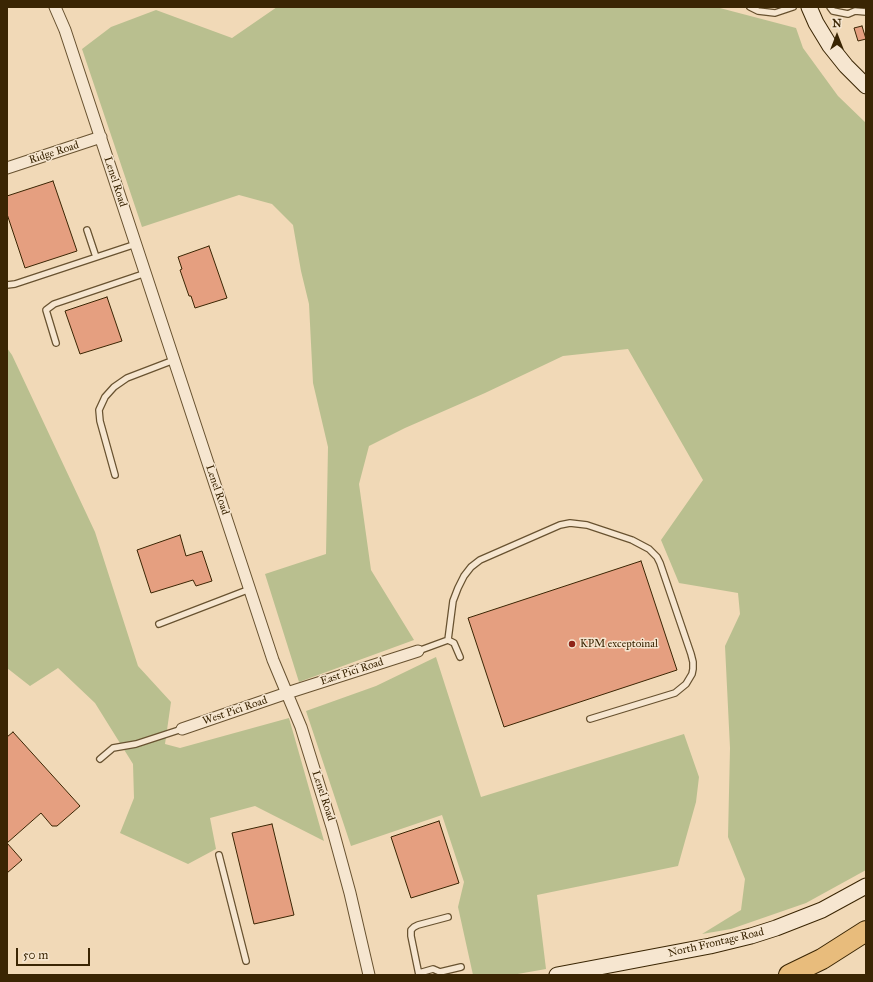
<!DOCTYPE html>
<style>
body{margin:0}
#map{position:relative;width:873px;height:982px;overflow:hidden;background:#f1d9b7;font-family:"IM FELL Great Primer",serif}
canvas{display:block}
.frame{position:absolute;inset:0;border:8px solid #3a2503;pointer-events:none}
.north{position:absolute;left:817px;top:16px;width:40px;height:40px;-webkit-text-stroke:3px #f6e6d0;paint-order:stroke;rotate:0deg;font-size:11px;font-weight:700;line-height:16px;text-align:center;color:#3a2503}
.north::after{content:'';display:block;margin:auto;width:14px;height:18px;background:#3a2503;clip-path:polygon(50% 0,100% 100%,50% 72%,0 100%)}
.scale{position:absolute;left:16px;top:948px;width:74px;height:18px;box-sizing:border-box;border:2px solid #3a2503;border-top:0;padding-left:5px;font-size:12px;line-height:14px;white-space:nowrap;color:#3a2503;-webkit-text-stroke:3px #f6e6d0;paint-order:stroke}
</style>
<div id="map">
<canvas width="873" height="982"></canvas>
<div class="frame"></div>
<div class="north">N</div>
<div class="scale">50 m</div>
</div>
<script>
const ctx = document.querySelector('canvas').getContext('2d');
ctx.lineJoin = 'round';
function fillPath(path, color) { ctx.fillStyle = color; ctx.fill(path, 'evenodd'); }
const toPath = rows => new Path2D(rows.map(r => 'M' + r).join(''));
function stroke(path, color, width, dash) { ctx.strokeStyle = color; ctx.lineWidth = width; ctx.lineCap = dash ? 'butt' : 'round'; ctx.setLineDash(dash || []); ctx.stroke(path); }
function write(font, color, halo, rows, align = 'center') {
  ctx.font = font + ' "IM FELL Great Primer",serif'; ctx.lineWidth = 3; ctx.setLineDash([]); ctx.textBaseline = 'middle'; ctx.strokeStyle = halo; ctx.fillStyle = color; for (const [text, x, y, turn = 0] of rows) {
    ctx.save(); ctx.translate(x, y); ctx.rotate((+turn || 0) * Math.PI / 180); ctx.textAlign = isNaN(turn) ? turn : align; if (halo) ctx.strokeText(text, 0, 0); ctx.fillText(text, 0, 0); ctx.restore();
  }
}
const green = toPath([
 [277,7,716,7,796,28,803,48,838,96,866,123,866,870,806,903,731,929,702,934,741,910,745,879,728,837,730,748,725,646,740,614,738,593,679,583,661,540,703,480,628,349,563,356,485,393,405,428,369,446,359,484,371,570,414,640,299,682,265,574,326,554,328,447,313,383,309,304,301,271,293,225,272,204,239,195,142,227,82,49,111,27,156,10,232,38],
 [7,348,12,355,95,532,138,666,171,702,165,744,180,748,289,718,324,841,255,806,210,818,216,849,188,864,120,833,134,798,133,764,95,703,58,668,30,686,7,668],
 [436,657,481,797,684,734,699,777,696,802,678,866,537,895,546,969,512,975,473,975,458,907,464,882,442,815,351,846,306,711,376,686]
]);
const building = toPath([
 [862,26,866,39,858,41,854,28,862,26],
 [53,181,77,251,25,268,7,214,7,196,53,181],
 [209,246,227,298,195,308,191,296,189,296,180,270,182,269,178,257,209,246],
 [107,297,122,341,80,354,65,311,107,297],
 [180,535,186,556,202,551,212,581,196,586,193,580,151,593,137,550,180,535],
 [641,561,677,670,504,727,468,618,641,561],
 [13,732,80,806,57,826,52,826,41,813,7,843,7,737,13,732],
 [439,821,459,883,411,898,391,837,439,821],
 [272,824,294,915,254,924,232,833,272,824],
 [7,843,22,860,7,873,7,843]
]);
const lane = toPath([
 [750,7,758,11,775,13,793,7],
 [830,7,833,11,848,14,855,11,866,12],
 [87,230,96,257],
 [7,285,15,284,136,244],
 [56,343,46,310,54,304,146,273],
 [115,475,100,421,99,410,105,397,114,387,127,378,174,360],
 [159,624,250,589],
 [448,640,454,643,460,657],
 [418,651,448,640,453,601,458,588,464,576,471,567,480,560,560,525,570,523,587,525,632,540,649,549,657,557,660,563,691,654,693,662,693,669,692,674,686,684,675,693,590,719],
 [100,759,113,748,136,744,182,729],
 [219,855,246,961],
 [419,973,433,969,440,972,461,967],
 [419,975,411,936,411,930,414,927,418,925,448,917]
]);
const street = toPath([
 [55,7,65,30,273,660,301,727,332,827,350,893,369,975],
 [7,168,101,137],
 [182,729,287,693,418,651]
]);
const secondary = toPath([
 [809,7,816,23,830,46,846,66,866,86],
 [557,975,710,946,751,936,776,928,822,910,866,886]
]);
const highway = toPath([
 [789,975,822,959,866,931]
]);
const markers = [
 [572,644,4,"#8f2418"]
];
const streetNames = [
 ["Ridge Road",54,153,-18],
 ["Lenel Road",115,182,72],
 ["Lenel Road",217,490,71],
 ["East Pici Road",352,672,-18],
 ["West Pici Road",235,711,-19],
 ["Lenel Road",323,796,72],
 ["North Frontage Road",716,943,-13]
];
const poiNames = [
 ["KPM exceptoinal",580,644]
];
fillPath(green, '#b9bf8f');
fillPath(building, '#e59f80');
stroke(building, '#3a2503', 1);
stroke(lane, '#685230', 8);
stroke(street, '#685230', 13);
stroke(secondary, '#3a2503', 17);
stroke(highway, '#3a2503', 22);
stroke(lane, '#f6e6d0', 5.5);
stroke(street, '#f6e6d0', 11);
stroke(secondary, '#f6e6d0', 15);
stroke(highway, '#e8bc7c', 20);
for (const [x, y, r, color] of markers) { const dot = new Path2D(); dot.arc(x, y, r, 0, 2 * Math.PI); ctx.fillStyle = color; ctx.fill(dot); stroke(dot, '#f6e6d0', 1.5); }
write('11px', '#3a2503', '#f6e6d0', streetNames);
write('11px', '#3a2503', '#f6e6d0', poiNames, 'left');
</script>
